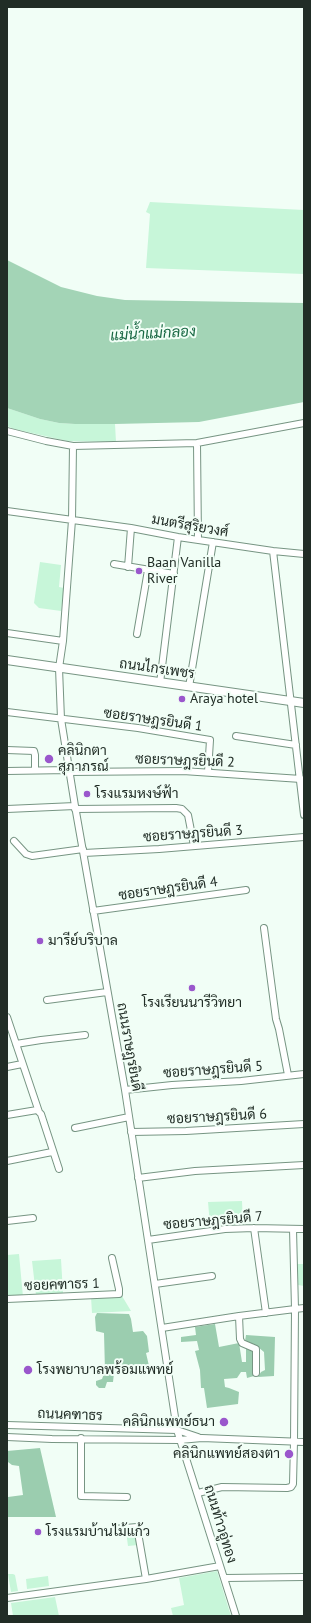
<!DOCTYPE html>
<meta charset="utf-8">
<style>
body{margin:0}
#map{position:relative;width:311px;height:1623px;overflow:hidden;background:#f1fef6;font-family:"PT Sans",sans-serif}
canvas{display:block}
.frame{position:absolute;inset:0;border:8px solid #212d26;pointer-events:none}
</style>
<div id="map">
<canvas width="311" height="1623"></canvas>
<div class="frame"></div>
</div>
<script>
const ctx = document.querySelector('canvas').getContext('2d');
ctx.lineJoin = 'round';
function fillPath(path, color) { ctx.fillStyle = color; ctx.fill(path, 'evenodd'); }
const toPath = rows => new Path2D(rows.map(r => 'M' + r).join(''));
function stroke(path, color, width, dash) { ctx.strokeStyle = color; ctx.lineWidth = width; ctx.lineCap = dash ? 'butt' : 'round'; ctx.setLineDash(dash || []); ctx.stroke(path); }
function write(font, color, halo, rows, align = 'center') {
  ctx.font = font + ' "PT Sans",Sarabun,sans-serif'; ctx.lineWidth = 4; ctx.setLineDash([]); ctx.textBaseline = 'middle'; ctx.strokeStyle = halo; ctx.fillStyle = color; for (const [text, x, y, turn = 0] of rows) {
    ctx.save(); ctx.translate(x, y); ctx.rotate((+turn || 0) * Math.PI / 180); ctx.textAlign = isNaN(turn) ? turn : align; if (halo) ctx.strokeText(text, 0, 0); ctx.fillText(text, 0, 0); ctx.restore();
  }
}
const green = toPath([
 [150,202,304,210,304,274,146,268,150,214,146,212],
 [7,408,40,419,59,423,75,424,115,424,116,442,67,441,14,429,7,426],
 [40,562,61,565,59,587,64,588,61,611,39,608,34,603],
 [242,1201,243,1224,210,1225,208,1202],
 [19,1254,23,1297,14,1295,7,1297,7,1255],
 [61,1259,63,1293,36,1295,32,1261],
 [297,1264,304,1264,304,1286,298,1285],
 [122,1296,131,1311,92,1313,91,1297],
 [136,1530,138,1545,128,1546,126,1531],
 [217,1571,231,1616,173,1616,171,1608,184,1605,179,1578],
 [8,1574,13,1574,15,1575,18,1591,11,1592],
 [48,1576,49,1586,27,1589,26,1579],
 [55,1597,59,1616,13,1616,11,1603]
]);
const forest = toPath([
 [97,1313,129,1314,131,1319,133,1332,143,1331,147,1336,149,1352,146,1353,149,1366,135,1370,134,1374,126,1374,125,1371,114,1373,113,1382,107,1382,105,1388,99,1388,96,1385,96,1381,102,1379,105,1371,104,1333,96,1331,95,1317],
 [215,1324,219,1347,239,1343,242,1362,246,1362,246,1348,253,1351,253,1373,254,1376,247,1378,246,1372,241,1372,237,1378,224,1379,225,1387,229,1388,239,1392,238,1404,207,1408,204,1388,201,1388,200,1370,195,1351,199,1350,197,1341,181,1342,181,1337,196,1335,195,1327],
 [246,1335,275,1337,274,1376,258,1377,261,1372,265,1370,264,1352,258,1347,247,1344,245,1341],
 [40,1448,56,1517,7,1517,7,1495,8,1497,23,1495,19,1466,12,1465,8,1462,7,1451]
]);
const water = toPath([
 [7,260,61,287,97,296,125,300,304,303,304,402,199,422,115,424,75,424,59,423,40,419,7,408]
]);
const minor = toPath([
 [7,431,46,441,73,446,197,443,304,423],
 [197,443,198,540],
 [73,446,72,520,63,641,59,668,61,719,75,806,125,1090,177,1430,236,1616],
 [7,511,131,528,178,537,273,551,304,554],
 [273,551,304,815],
 [114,564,174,574],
 [128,567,131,528],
 [7,633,63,641],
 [137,634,148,570],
 [160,683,178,537],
 [189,687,213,542],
 [7,712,138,728,210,740,208,772],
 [236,736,296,745],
 [7,750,34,751,35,755,35,770],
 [7,771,69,770],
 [69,772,183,771,301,779],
 [7,809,75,806],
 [75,809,176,808,182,809,188,815,194,846],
 [14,841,26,854,32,856,83,849],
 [84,853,159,849,304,837],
 [93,911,246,890],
 [264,928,276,1019,279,1029,288,1075],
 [47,1000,107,992],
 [7,1017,39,1112],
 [16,1044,41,1040,85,1035],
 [7,1067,22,1064],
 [125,1090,172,1085,241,1081,304,1074],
 [7,1115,37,1110,41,1114,59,1169],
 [75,1128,129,1117],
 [131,1132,186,1131,304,1124],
 [7,1161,52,1152],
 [138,1178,195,1171,304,1165],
 [7,1221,33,1218],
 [254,1228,266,1313],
 [293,1229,295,1309,304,1308],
 [148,1240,225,1229,254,1228,304,1229],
 [155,1284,212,1276],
 [7,1299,119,1294,119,1289,112,1258],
 [239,1316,240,1339,242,1343,256,1349,256,1373],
 [162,1328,239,1316,295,1309,294,1442,293,1484,291,1487,287,1488,222,1487,198,1493],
 [7,1425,177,1430,198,1437],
 [7,1437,52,1439,180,1440,202,1438,304,1442],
 [81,1438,81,1496,127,1497],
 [114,1529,137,1527,146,1579],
 [225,1578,304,1577],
 [7,1598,146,1579,220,1566]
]);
const major = toPath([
 [7,660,304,703]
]);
const markers = [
 [139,571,4,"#9a57cc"],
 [182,699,4,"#9a57cc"],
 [49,759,5,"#9a57cc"],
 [87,794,4,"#9a57cc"],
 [40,941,4,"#9a57cc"],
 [192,988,4,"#9a57cc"],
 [28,1370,5,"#9a57cc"],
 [224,1422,5,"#9a57cc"],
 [289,1454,5,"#9a57cc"],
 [38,1532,4,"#9a57cc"]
];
const streetNames = [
 ["มนตรีสุริยวงศ์",190,526,10],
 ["ถนนไกรเพชร",157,669,8],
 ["ซอยราษฎรยินดี 1",153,720,8],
 ["ซอยราษฎรยินดี 2",185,761,2],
 ["ซอยราษฎรยินดี 3",193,834,-4],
 ["ซอยราษฎรยินดี 4",168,889,-8],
 ["ถนนราษฎรยินดี",129,1047,80],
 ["ซอยราษฎรยินดี 5",213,1070,-4],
 ["ซอยราษฎรยินดี 6",217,1117,-3],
 ["ซอยราษฎรยินดี 7",213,1221,-5],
 ["ซอยคฑาธร 1",62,1285,-2],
 ["ถนนคฑาธร",70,1415,2],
 ["ถนนท้าวอู่ทอง",220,1524,73]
];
const poiNames = [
 ["Baan Vanilla",147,563],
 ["River",147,579],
 ["Araya hotel",190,699],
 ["คลินิกตา",58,751],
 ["สุภาภรณ์",58,767],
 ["โรงแรมหงษ์ฟ้า",95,794],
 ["มารีย์บริบาล",48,941],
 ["โรงเรียนนารีวิทยา",192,1003,"center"],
 ["โรงพยาบาลพร้อมแพทย์",37,1370],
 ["คลินิกแพทย์ธนา",215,1422,"right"],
 ["คลินิกแพทย์สองตา",280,1454,"right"],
 ["โรงแรมบ้านไม้แก้ว",46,1532]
];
const waterNames = [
 ["แม่น้ำแม่กลอง",153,334,-3]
];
fillPath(green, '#c7f6d9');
fillPath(forest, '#9bcdaf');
fillPath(water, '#a3d4b6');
stroke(minor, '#779583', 8);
stroke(major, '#779583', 10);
stroke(minor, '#fff', 6);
stroke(major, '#fff', 8);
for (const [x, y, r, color] of markers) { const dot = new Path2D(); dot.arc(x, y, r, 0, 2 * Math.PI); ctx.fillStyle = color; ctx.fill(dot); stroke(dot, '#f1fef6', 1.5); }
write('14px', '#212d26', '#f1fef6', streetNames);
write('14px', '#212d26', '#f1fef6', poiNames, 'left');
write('italic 15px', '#186843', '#f1fef6', waterNames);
</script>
